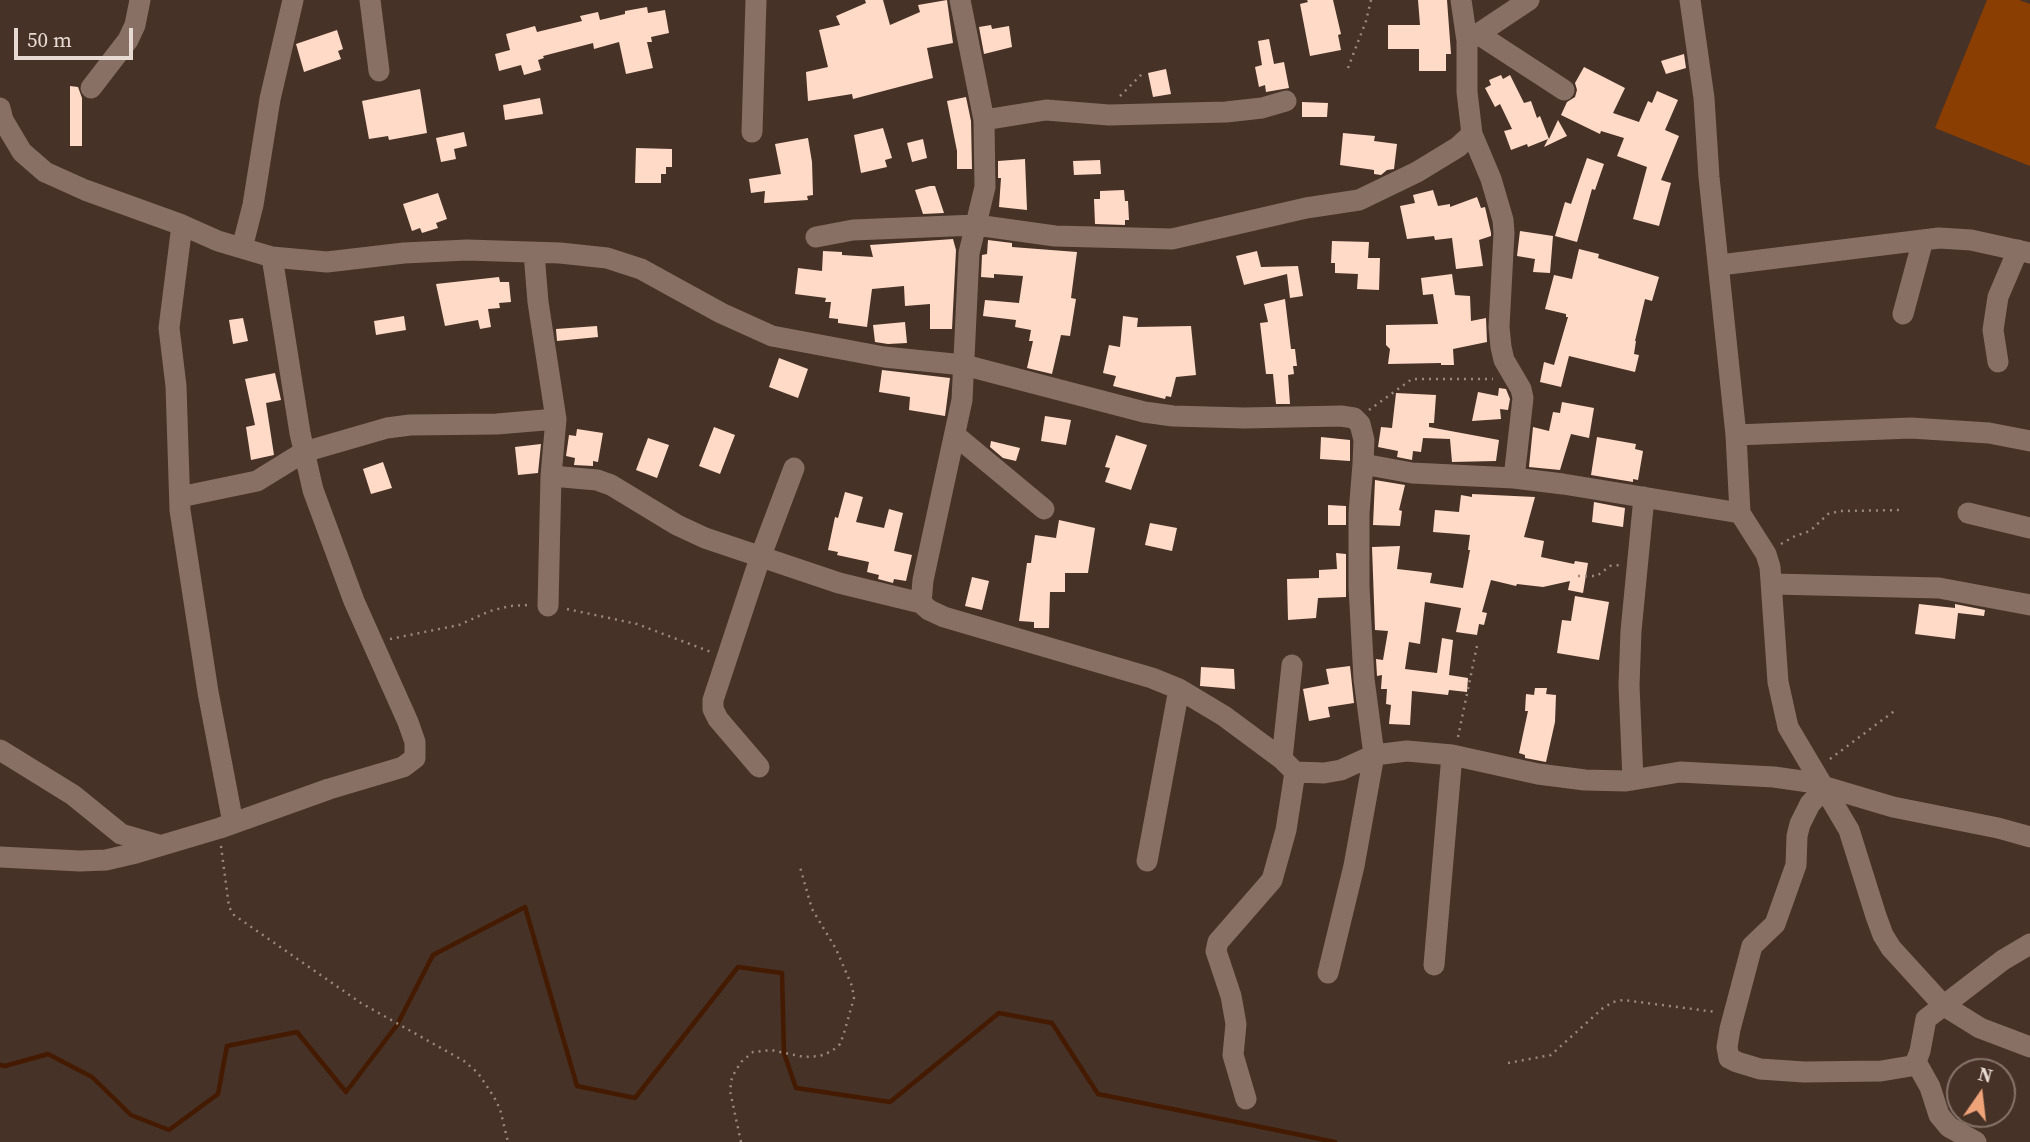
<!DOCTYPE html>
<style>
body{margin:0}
#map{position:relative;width:2030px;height:1142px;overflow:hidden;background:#473227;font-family:"Source Serif 4",serif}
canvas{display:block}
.north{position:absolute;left:1946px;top:1058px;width:70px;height:70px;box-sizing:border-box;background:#473227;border:2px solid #87756b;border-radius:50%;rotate:14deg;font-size:19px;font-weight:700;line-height:28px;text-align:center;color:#e7dad2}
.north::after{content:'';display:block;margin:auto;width:24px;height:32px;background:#efa378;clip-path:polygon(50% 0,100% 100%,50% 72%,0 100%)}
.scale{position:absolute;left:14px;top:28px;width:119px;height:32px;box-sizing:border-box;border:4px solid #e7dad2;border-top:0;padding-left:9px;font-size:21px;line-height:24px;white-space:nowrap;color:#e7dad2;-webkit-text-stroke:5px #473227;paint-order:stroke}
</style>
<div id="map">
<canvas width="2030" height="1142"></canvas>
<div class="north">N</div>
<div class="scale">50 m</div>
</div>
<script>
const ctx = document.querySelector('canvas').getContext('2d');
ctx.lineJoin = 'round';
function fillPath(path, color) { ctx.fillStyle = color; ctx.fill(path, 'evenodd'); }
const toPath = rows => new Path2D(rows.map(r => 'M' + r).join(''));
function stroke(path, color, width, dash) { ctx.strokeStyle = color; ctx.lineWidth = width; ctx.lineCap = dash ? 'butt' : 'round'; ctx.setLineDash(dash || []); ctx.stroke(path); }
const green = toPath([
 [1987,0,2019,0,2030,4,2030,166,1935,128]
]);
const stream = toPath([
 [0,1065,5,1066,48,1054,92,1077,131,1115,169,1130,218,1094,227,1046,297,1032,346,1092,397,1025,433,955,525,907,577,1086,635,1098,738,967,782,973,784,1053,796,1088,890,1102,999,1013,1052,1023,1098,1094,1335,1142]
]);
const building = toPath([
 [865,0,883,0,890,25,920,12,918,5,947,0,953,43,927,48,933,78,853,99,852,94,808,101,806,72,828,67,819,30,840,25,836,16,866,3],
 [1307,0,1333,0,1341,34,1338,35,1341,50,1310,56,1300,4,1308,2],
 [1418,0,1447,0,1451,54,1446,54,1446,71,1419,71,1419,49,1388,49,1388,25,1420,25],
 [647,7,648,13,665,10,669,33,651,37,652,42,647,42,653,68,626,74,619,42,594,49,593,43,543,56,544,58,538,60,541,70,524,75,521,65,499,71,495,54,510,50,506,34,535,26,537,32,582,21,580,16,598,12,600,20,625,14,625,11],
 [991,25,992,29,1009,26,1012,47,984,54,979,27],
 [337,30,343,49,338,51,341,59,304,72,296,44],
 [1269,39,1274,64,1284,62,1289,88,1266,92,1265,85,1259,87,1255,67,1262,65,1258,41],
 [1684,54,1686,68,1666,74,1661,61],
 [1584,67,1625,88,1613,113,1639,122,1648,101,1652,103,1657,91,1678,100,1665,130,1679,136,1661,180,1671,183,1659,226,1633,219,1647,167,1617,156,1624,138,1601,131,1600,134,1561,115,1567,102,1575,97,1577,90,1575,83],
 [1166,69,1171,94,1153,97,1148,73],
 [1501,75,1503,79,1510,75,1524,103,1531,101,1537,118,1540,116,1549,139,1558,120,1567,136,1544,147,1548,139,1528,147,1527,144,1511,150,1504,131,1512,129,1500,104,1495,107,1485,88,1491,85,1489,80],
 [70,86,78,87,82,98,82,146,70,146],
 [420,89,427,133,389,140,388,136,369,139,362,101],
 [966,97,971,121,972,169,957,169,957,151,947,101],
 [540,98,543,114,505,120,503,105],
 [1302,102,1328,103,1327,117,1302,117],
 [883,128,892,158,885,160,887,167,861,173,854,135],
 [464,132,467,146,454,149,456,159,441,162,436,138],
 [1343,133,1375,136,1374,141,1397,144,1394,169,1387,170,1381,175,1374,174,1374,170,1340,165],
 [808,138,812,162,813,195,807,196,808,200,764,203,765,191,751,193,749,179,781,174,775,144],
 [923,139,927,158,912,162,907,143],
 [636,148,672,149,672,167,666,167,666,174,661,174,661,183,635,183],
 [1587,158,1604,164,1595,190,1592,189,1577,242,1555,236,1565,202,1571,204],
 [1025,159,1027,210,999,207,1001,178,998,178,998,161],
 [1100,160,1101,174,1074,175,1073,161],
 [930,186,935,186,944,213,923,214,915,190],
 [1124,190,1125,201,1128,201,1129,220,1125,220,1125,225,1095,224,1094,199,1100,199,1100,191],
 [1433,190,1438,206,1450,204,1450,207,1477,197,1481,208,1485,207,1491,233,1491,236,1479,240,1483,266,1456,269,1452,238,1435,240,1434,236,1407,239,1400,206,1415,203,1413,195],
 [438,193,447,219,436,223,438,228,422,233,420,228,412,231,403,204],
 [1520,231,1553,236,1550,273,1533,272,1535,259,1517,256],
 [953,239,956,250,952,329,930,329,930,304,905,306,904,286,872,289,867,327,838,323,838,319,829,318,831,302,825,302,826,298,795,294,798,268,822,271,823,251,842,252,842,255,873,257,870,245],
 [988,240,1012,243,1012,247,1077,252,1071,298,1076,299,1070,336,1061,335,1052,374,1027,368,1033,341,1029,341,1031,330,1015,327,1016,320,983,316,985,300,1019,303,1023,276,994,274,994,278,981,277,982,255,987,254],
 [1332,241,1369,242,1368,258,1380,258,1379,290,1357,289,1358,274,1335,273,1335,263,1331,263],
 [1579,249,1599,254,1598,258,1659,277,1652,301,1645,299,1635,341,1636,341,1634,354,1639,355,1635,372,1569,356,1561,387,1540,382,1544,362,1554,365,1568,317,1566,317,1566,314,1545,309,1554,275,1572,279],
 [1257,251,1261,267,1298,266,1303,296,1290,298,1287,274,1244,285,1236,256],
 [1452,274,1455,295,1470,296,1471,321,1486,318,1487,342,1453,349,1454,365,1441,365,1441,363,1388,364,1390,349,1386,345,1386,325,1438,324,1433,294,1423,295,1421,278],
 [499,277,500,282,509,282,511,302,499,303,500,308,488,309,491,327,480,329,478,320,445,326,436,284],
 [1285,299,1291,349,1295,349,1297,366,1293,366,1294,374,1288,375,1290,404,1276,404,1273,374,1266,374,1260,323,1268,322,1264,304],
 [404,316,406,330,376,335,374,321],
 [1123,316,1138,318,1137,327,1191,326,1196,375,1176,377,1171,397,1166,396,1165,399,1113,386,1116,376,1103,373,1109,345,1120,347],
 [243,318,248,341,233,344,229,320],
 [905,322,907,343,888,344,875,342,873,325],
 [597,326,598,337,557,341,556,329],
 [779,358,808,369,798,398,769,387],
 [882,370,950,378,945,416,909,410,910,397,879,392],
 [275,373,281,400,266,403,274,455,251,460,246,427,255,425,245,379],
 [1499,388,1506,389,1510,399,1508,410,1500,409,1501,419,1472,421,1478,392,1498,396],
 [1396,393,1436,395,1434,423,1429,423,1429,427,1499,440,1496,461,1452,462,1450,439,1423,438,1421,452,1413,451,1412,460,1397,457,1398,451,1378,447,1381,427,1392,428],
 [1562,402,1594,408,1589,438,1571,434,1560,470,1529,467,1533,427,1549,431,1553,412,1560,413],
 [1045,416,1071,420,1066,445,1041,441],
 [714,427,735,435,720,474,699,466],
 [577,429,603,433,598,462,593,461,593,466,574,465,575,458,566,456,569,435,576,436],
 [1116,435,1147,445,1131,490,1105,482,1110,468,1105,467],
 [1321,437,1350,440,1350,461,1320,459],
 [1597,437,1636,444,1635,449,1643,451,1638,480,1633,479,1633,482,1591,475],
 [648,438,669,445,657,478,636,470],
 [991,441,1020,448,1016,461,1003,458,990,447],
 [541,444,538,473,518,475,515,447],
 [383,462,392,488,371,494,363,469],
 [1375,480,1405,485,1399,510,1402,511,1400,526,1373,525],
 [845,492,863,497,856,522,884,528,889,509,903,513,894,551,912,555,906,581,894,579,893,583,878,579,879,575,867,572,869,562,837,555,838,552,828,550,835,517,838,518],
 [1472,494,1535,497,1524,537,1544,541,1541,557,1574,564,1575,561,1588,563,1583,593,1568,590,1570,581,1543,587,1517,584,1516,586,1491,580,1482,612,1487,613,1484,625,1479,624,1477,635,1456,632,1461,608,1425,602,1420,644,1409,642,1405,669,1437,673,1442,638,1453,640,1449,675,1468,678,1467,692,1449,690,1448,695,1412,691,1410,725,1389,724,1391,705,1386,704,1387,689,1381,689,1382,675,1377,676,1376,659,1383,660,1388,631,1375,630,1372,547,1400,546,1397,569,1432,573,1430,583,1463,588,1470,550,1468,550,1470,535,1433,532,1435,510,1459,512,1461,495,1472,497],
 [1594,502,1625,508,1623,527,1592,522],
 [1328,505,1346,506,1346,525,1328,525],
 [1059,520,1095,528,1088,573,1065,573,1065,592,1050,592,1049,628,1034,628,1034,622,1019,621,1027,563,1031,563,1035,535,1056,538],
 [1150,523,1177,528,1172,551,1145,545],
 [1336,553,1346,554,1346,597,1318,598,1316,618,1288,620,1287,579,1319,578,1319,570,1337,569],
 [972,577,989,581,982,610,965,606],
 [1575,596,1609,602,1599,660,1557,653,1562,620,1571,621],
 [1919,604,1955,608,1955,604,1985,610,1984,616,1958,613,1955,639,1915,634],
 [1350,666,1354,703,1328,707,1330,717,1309,721,1303,689,1329,684,1326,669],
 [1201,667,1234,669,1235,689,1200,686],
 [1535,688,1547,688,1546,694,1556,695,1555,722,1546,762,1525,758,1525,755,1519,753,1528,711,1525,711,1526,694,1534,695]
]);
const path = toPath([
 [1348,68,1366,21,1371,0],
 [1120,96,1142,74],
 [1369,410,1412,379,1493,379],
 [1781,544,1795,536,1810,531,1828,514,1840,511,1904,510],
 [1578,576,1597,576,1610,566,1620,565],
 [567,609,637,624,711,652],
 [390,639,459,625,490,611,510,606,529,605],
 [1458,737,1478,641],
 [1830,759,1897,709],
 [221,846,229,907,234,915,361,1003,464,1061,478,1073,494,1097,500,1109,508,1142],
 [1508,1063,1551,1055,1603,1008,1613,1002,1623,1000,1716,1012],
 [741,1142,730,1091,732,1077,741,1062,753,1052,771,1050,804,1057,820,1056,832,1051,840,1044,844,1033,854,998,852,986,836,949,812,909,800,867]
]);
const minor = toPath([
 [370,0,379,71],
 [960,0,984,120,985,187,969,253,962,400,923,580,921,603,929,610,944,617,1152,678,1179,689,1224,716,1282,759,1295,772,1324,773,1341,770,1374,755,1407,751,1452,755,1538,774,1585,780,1626,781,1680,772,1774,777,1809,782,1893,807,1998,828,2030,837],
 [1690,0,1704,98,1709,177,1736,435,1740,513,1766,554,1770,567,1778,682,1788,727,1849,830,1876,916,1883,935,1891,948,1943,1005,1980,1028,2030,1047],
 [1478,34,1564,90],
 [1469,40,1529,0],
 [91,88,128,40,135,25,140,0],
 [0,108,3,120,22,152,45,172,85,190,182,225,218,241,272,257,327,262,404,253,467,250,560,253,607,258,641,269,721,313,772,336,884,357,964,365,1144,412,1173,416,1244,418,1341,416,1354,418,1360,424,1364,440,1363,464,1412,473,1514,478,1563,484,1740,513],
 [984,120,1046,110,1109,115,1226,112,1262,108,1286,101],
 [752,132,756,0],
 [1472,134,1491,179,1503,220,1504,233,1499,327,1501,347,1504,360,1521,389,1523,398,1514,478],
 [182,225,169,328,176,386,180,510,208,692,233,823],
 [816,237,853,230,976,225,1055,236,1172,239,1306,208,1359,200,1417,172,1458,147,1472,134,1467,92,1467,41,1461,0],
 [242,248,253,205,270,99,293,0],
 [534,253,538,302,556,419,551,476,548,606],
 [1720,265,1939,238,1971,240,2030,253],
 [1903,314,1923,240],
 [1998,362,1993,330,1998,297,2018,250],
 [955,435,1044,509],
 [1736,435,1911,428,1989,433,2030,441],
 [551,476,597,480,611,485,677,525,705,538,839,583,921,603],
 [180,497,257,481,304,452,387,428,410,425,497,424,556,419],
 [1968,513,2030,528],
 [1773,584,1939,588,2030,605],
 [0,750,73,795,121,834,159,845],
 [1282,759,1292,665],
 [759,767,718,719,713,709,713,700,760,558,794,468],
 [1633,780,1629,685,1631,631,1644,497],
 [1824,789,1810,804,1800,824,1797,836,1796,865,1775,924,1752,946,1730,1029,1727,1047,1729,1058,1737,1062,1760,1069,1804,1072,1881,1071,1911,1066,1916,1062,1920,1051,1926,1019,2003,960,2030,944],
 [0,857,80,861,106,860,136,853,220,828,329,789,403,767,415,758,415,742,408,722,354,601,313,490,300,433,272,257],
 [1147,861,1179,689],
 [1434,965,1452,755],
 [1328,973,1354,866,1374,755,1364,679,1359,587,1359,513,1363,464],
 [1916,1062,1930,1087,1939,1115,1949,1127,1976,1142],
 [1246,1099,1233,1055,1236,1024,1231,996,1216,951,1218,942,1272,880,1286,830,1295,772]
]);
fillPath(green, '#8a3e01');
stroke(stream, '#441b00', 4.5);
fillPath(building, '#ffdac6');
stroke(path, '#9a897f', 2.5, [2, 5]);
stroke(minor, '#887064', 21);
</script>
